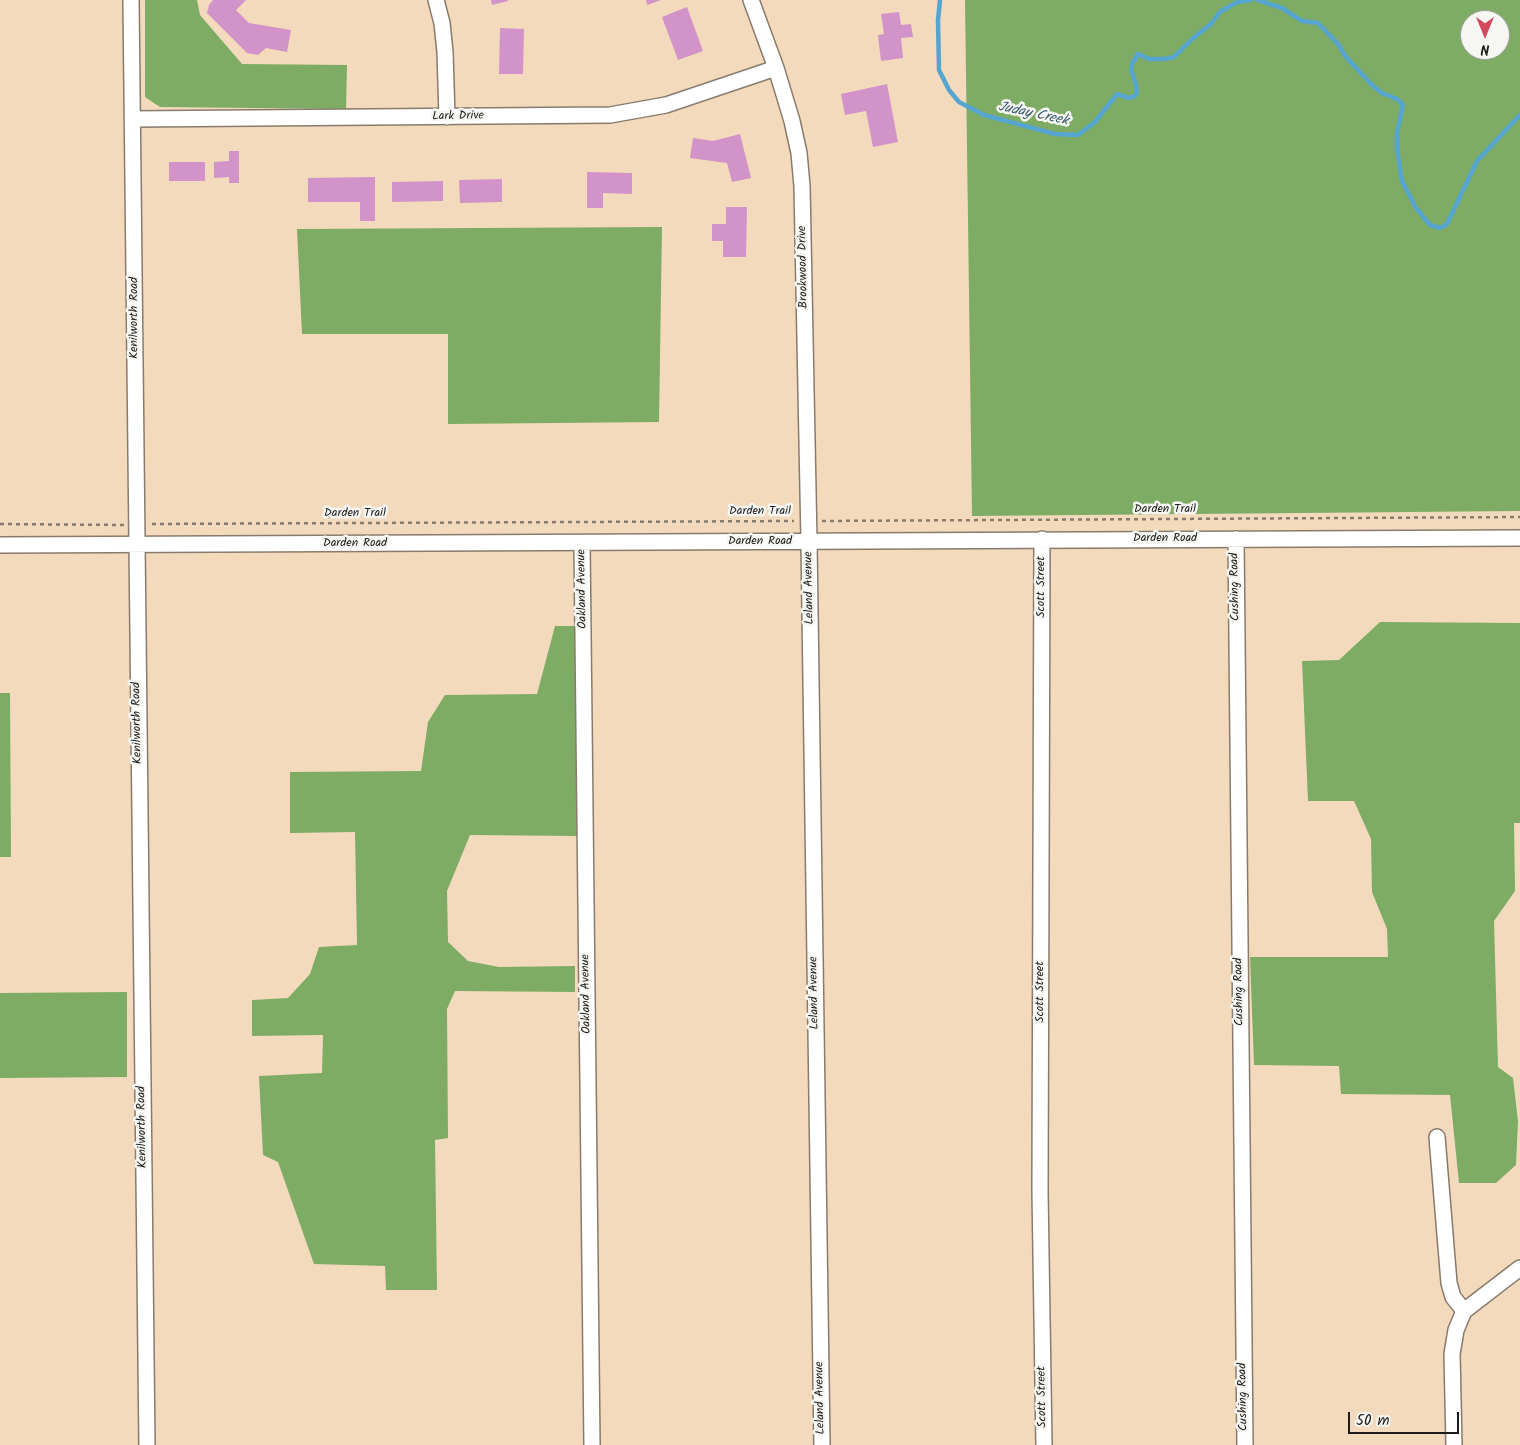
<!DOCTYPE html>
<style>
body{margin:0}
#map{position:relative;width:1520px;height:1445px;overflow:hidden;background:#f3dabc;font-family:Kalam,sans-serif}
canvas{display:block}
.north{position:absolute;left:1460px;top:10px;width:50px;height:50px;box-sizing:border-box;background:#f6f6f2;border:1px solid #9f9f9c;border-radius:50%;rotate:180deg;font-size:14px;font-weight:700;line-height:20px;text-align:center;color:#1c1c1c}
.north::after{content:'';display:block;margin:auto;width:18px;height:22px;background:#d1495b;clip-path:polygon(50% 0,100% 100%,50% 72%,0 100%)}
.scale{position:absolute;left:1348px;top:1412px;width:111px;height:22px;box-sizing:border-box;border:2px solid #1c1c1c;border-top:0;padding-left:6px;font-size:15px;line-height:18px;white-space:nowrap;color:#1c1c1c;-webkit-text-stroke:4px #f6f6f2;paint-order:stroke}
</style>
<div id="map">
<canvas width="1520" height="1445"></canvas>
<div class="north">N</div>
<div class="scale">50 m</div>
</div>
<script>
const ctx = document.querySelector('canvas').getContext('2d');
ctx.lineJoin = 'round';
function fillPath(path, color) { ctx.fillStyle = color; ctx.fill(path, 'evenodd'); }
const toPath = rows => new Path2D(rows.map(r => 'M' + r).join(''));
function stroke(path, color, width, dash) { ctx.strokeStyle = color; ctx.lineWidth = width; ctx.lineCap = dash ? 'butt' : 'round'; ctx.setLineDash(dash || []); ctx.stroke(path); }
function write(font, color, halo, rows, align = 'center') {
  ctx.font = font + ' Kalam,sans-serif'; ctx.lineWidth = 5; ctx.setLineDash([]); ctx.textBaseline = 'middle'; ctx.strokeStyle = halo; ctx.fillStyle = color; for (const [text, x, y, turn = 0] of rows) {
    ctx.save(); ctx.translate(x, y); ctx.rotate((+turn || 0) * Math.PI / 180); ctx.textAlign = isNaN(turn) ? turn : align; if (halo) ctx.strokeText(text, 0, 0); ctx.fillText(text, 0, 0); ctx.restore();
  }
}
const forest = toPath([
 [145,0,197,0,200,15,242,64,347,65,346,109,160,107,145,97],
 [965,0,1520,0,1520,511,972,516],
 [1470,20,1500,20,1500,50,1470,50],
 [662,227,659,422,448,424,448,334,302,334,297,229],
 [1380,622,1520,623,1520,823,1514,823,1515,891,1494,921,1498,1067,1513,1078,1518,1121,1516,1165,1496,1183,1459,1183,1450,1095,1341,1094,1339,1066,1254,1065,1250,957,1388,957,1387,929,1372,892,1371,839,1354,801,1308,801,1302,661,1339,660],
 [555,626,575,626,577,836,470,835,447,891,448,942,468,961,499,967,575,966,575,992,455,991,447,1009,448,1138,435,1140,437,1290,386,1290,385,1266,314,1264,278,1162,263,1155,259,1076,322,1073,323,1035,252,1036,252,1000,288,998,310,974,319,947,357,945,355,832,290,833,290,772,421,771,428,722,445,695,537,694],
 [0,693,10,693,11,857,0,857],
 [127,992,127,1077,0,1078,0,993]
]);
const stream = toPath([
 [940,0,938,20,939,70,949,90,959,102,984,115,1055,134,1078,135,1095,122,1117,94,1129,98,1135,96,1137,92,1135,81,1131,70,1132,64,1138,54,1149,59,1164,59,1174,57,1192,39,1211,24,1220,12,1237,2,1251,0],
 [1258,0,1282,8,1302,21,1318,23,1338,44,1346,57,1372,85,1382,93,1397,99,1403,105,1397,133,1397,149,1402,181,1416,208,1430,225,1440,228,1447,224,1477,161,1520,115]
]);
const building = toPath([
 [213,0,246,0,236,10,249,23,291,30,287,52,266,48,258,55,247,53,207,13,209,5],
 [491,0,508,0,508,1,492,5],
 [646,0,661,0,647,5],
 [687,7,703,51,678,60,662,17],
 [899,12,901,25,911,24,913,37,901,38,903,58,881,61,878,35,884,34,881,14],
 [500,28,524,29,523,74,499,74],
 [887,84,898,142,873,147,866,111,845,115,841,94],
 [740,134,751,178,732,182,727,163,690,158,693,138,713,141],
 [229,151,239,151,239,183,229,183,229,177,214,178,214,162,229,161],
 [169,162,205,162,205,181,169,181],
 [587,172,632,173,632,194,603,193,603,208,587,208],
 [375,177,375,221,360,221,360,202,308,202,308,178],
 [502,179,502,202,460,203,459,180],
 [443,181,443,201,392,202,392,182],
 [726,207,747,207,746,257,723,257,723,241,712,241,712,224,726,224]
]);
const path = toPath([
 [822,521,1520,517],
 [0,524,124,525],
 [152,524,794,521]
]);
const minor = toPath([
 [131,0,147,1445],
 [436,0,442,23,445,52,447,117],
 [751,0,776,68,792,121,799,153,802,186,809,542,822,1445],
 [133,119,610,115,666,105,776,68],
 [1042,539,1040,1191,1044,1445],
 [1236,539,1245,1445],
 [582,543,592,1445],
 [0,545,1520,538],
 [1437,1137,1449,1283,1453,1297,1464,1311],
 [1454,1445,1452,1354,1456,1330,1464,1311,1520,1268]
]);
const streetNames = [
 ["Lark Drive",458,117,-1],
 ["Brookwood Drive",804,267,-91],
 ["Kenilworth Road",135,318,-90],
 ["Darden Trail",1165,510],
 ["Darden Trail",760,512],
 ["Darden Trail",355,514],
 ["Darden Road",1165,539],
 ["Darden Road",760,542],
 ["Darden Road",355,544],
 ["Scott Street",1042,587,-90],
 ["Cushing Road",1236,587,-91],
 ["Leland Avenue",810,588,-91],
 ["Oakland Avenue",583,589,-91],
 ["Kenilworth Road",138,723,-91],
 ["Scott Street",1041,992,-90],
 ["Cushing Road",1240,992,-91],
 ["Leland Avenue",815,993,-91],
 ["Oakland Avenue",587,994,-91],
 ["Kenilworth Road",143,1127,-91],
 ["Scott Street",1043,1397,-91],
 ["Cushing Road",1244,1397,-91],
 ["Leland Avenue",821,1398,-91]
];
const waterNames = [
 ["Juday Creek",1033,115,12]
];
fillPath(forest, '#7eac65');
stroke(stream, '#56a5d0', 4.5);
fillPath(building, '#d193c8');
stroke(minor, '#887b6c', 18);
stroke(path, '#887b6c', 2.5, [4, 4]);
stroke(minor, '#fff', 15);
write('12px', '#1c1c1c', '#f6f6f2', streetNames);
write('italic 14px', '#365a6d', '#f6f6f2', waterNames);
</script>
